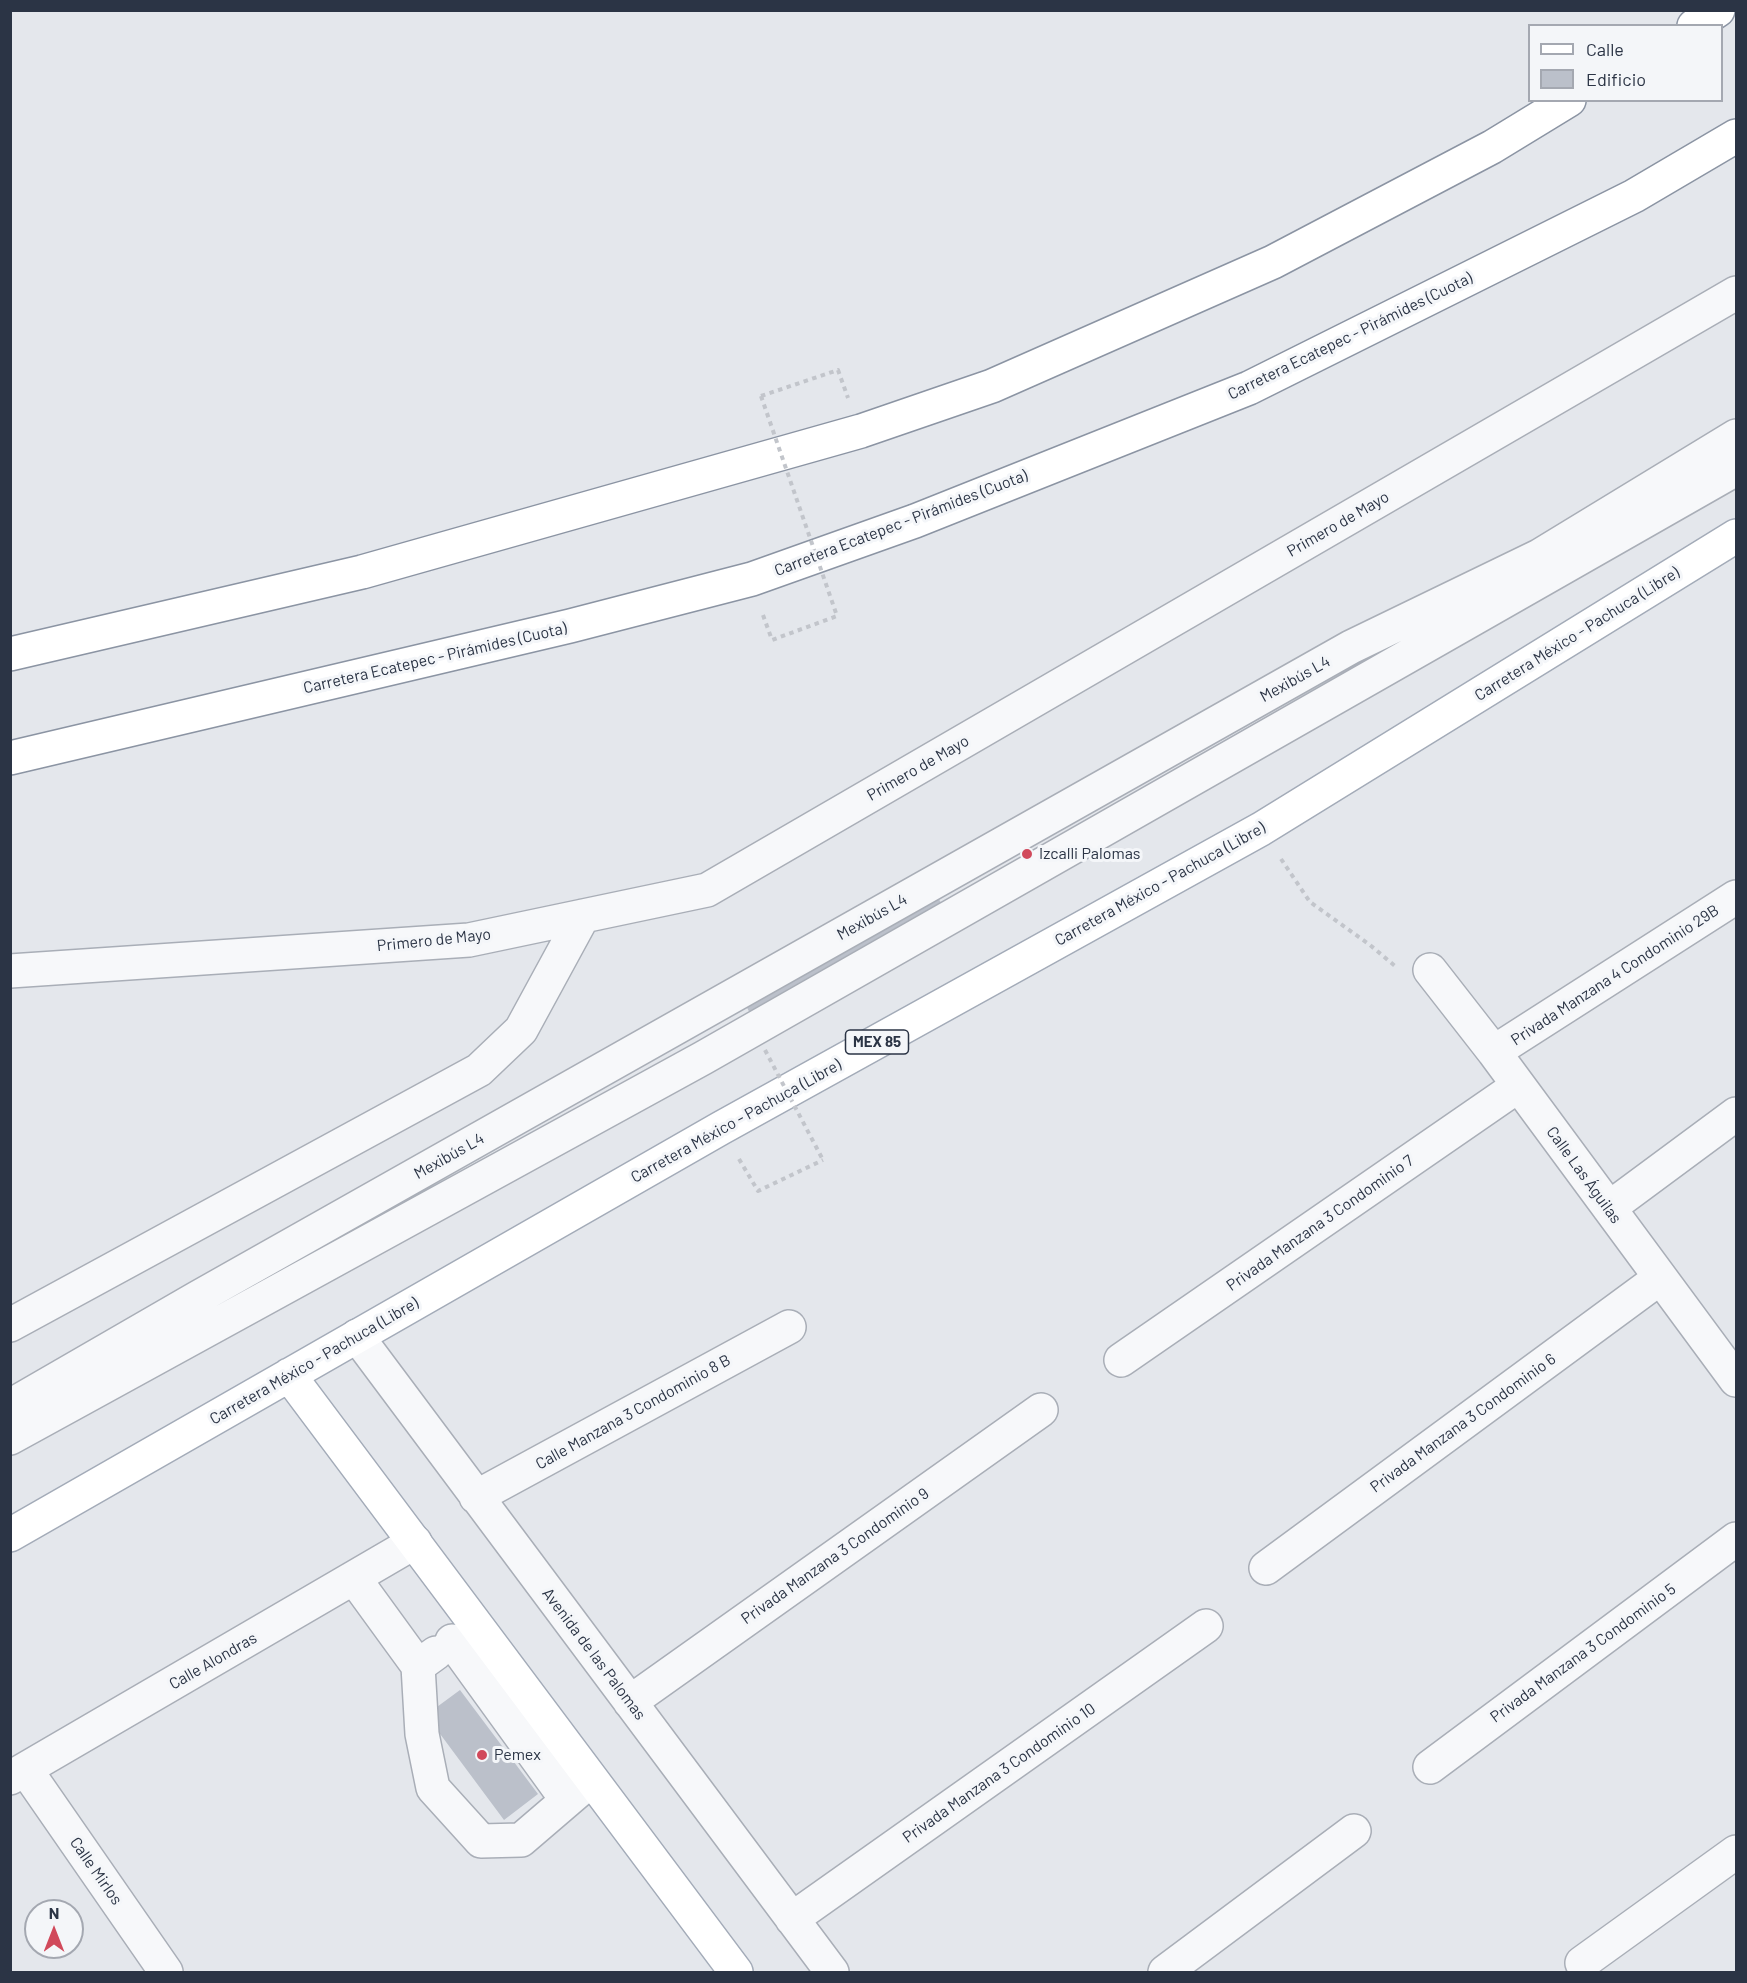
<!DOCTYPE html>
<meta charset="utf-8">
<style>
body{margin:0}
#map{position:relative;width:1747px;height:1983px;overflow:hidden;background:#e4e7ec;font-family:Barlow,sans-serif}
canvas{display:block}
.frame{position:absolute;inset:0;border:12px solid #2b3445;pointer-events:none}
.legend{position:absolute;left:1528px;top:24px;width:195px;height:78px;box-sizing:border-box;background:#f4f6f9;border:2px solid #a4a8b1;margin:0;padding:8px 10px;list-style:none;font-size:18px;color:#2b3445}
.legend li{display:flex;align-items:center;gap:12px;height:30px}
.legend b{width:30px;border:2px solid #a4a8b1}
.north{position:absolute;left:24px;top:1899px;width:60px;height:60px;box-sizing:border-box;background:#f4f6f9;border:2px solid #a4a8b1;border-radius:50%;rotate:0deg;font-size:16px;font-weight:700;line-height:24px;text-align:center;color:#2b3445}
.north::after{content:'';display:block;margin:auto;width:21px;height:27px;background:#d1495b;clip-path:polygon(50% 0,100% 100%,50% 72%,0 100%)}
</style>
<div id="map">
<canvas width="1747" height="1983"></canvas>
<div class="frame"></div>
<ul class="legend">
<li><b style="height:8px;background:#fff"></b>Calle</li>
<li><b style="height:16px;background:#bbc0ca"></b>Edificio</li>
</ul>
<div class="north">N</div>
</div>
<script>
const ctx = document.querySelector('canvas').getContext('2d');
ctx.lineJoin = 'round';
function fillPath(path, color) { ctx.fillStyle = color; ctx.fill(path, 'evenodd'); }
const toPath = rows => new Path2D(rows.map(r => 'M' + r).join(''));
function stroke(path, color, width, dash) { ctx.strokeStyle = color; ctx.lineWidth = width; ctx.lineCap = dash ? 'butt' : 'round'; ctx.setLineDash(dash || []); ctx.stroke(path); }
function write(font, color, halo, rows, align = 'center') {
  ctx.font = font + ' Barlow,sans-serif'; ctx.lineWidth = 6; ctx.setLineDash([]); ctx.textBaseline = 'middle'; ctx.strokeStyle = halo; ctx.fillStyle = color; for (const [text, x, y, turn = 0] of rows) {
    ctx.save(); ctx.translate(x, y); ctx.rotate((+turn || 0) * Math.PI / 180); ctx.textAlign = isNaN(turn) ? turn : align; if (halo) ctx.strokeText(text, 0, 0); ctx.fillText(text, 0, 0); ctx.restore();
  }
}
const building = toPath([
 [931,886,946,911,752,1017,738,991],
 [460,1690,538,1794,504,1820,426,1715]
]);
const path = toPath([
 [761,396,838,370,848,398],
 [763,615,772,640,837,616],
 [1281,859,1310,902,1370,945,1395,966],
 [739,1159,758,1191,823,1160]
]);
const minor = toPath([
 [1430,970,1494,1052,1736,1380],
 [10,971,469,940,707,890,1736,293],
 [1494,1052,1736,897],
 [1609,1208,1736,1114],
 [10,1325,479,1070,521,1030,583,916],
 [357,1336,832,1972],
 [1121,1360,1518,1086],
 [10,1406,197,1298,1351,647,1539,556,1736,436],
 [10,1438,703,1058,1736,469],
 [476,1497,789,1327],
 [1266,1568,1660,1278],
 [354,1578,418,1666,436,1653],
 [452,1641,567,1800],
 [418,1666,422,1734,433,1788,481,1841,521,1840,591,1780],
 [630,1702,1041,1410],
 [1430,1767,1736,1539],
 [26,1770,166,1972],
 [10,1778,415,1542],
 [792,1919,1206,1626],
 [1582,1963,1736,1852],
 [1165,1972,1354,1831]
]);
const major = toPath([
 [289,1375,736,1972],
 [10,1535,721,1128,1261,829,1736,536]
]);
const highway = toPath([
 [1694,26,1718,10],
 [10,654,362,572,861,431,992,386,1273,262,1492,147,1569,100],
 [10,758,570,626,752,579,915,521,1249,388,1634,196,1736,136]
]);
const pathBridge = toPath([
 [761,396,837,616],
 [765,1050,823,1160]
]);
const markers = [
 [1027,854,6,"#d1495b"],
 [482,1755,6,"#d1495b"]
];
const shields = [
 [877,1042,63]
];
const shieldNames = [
 ["MEX 85",877,1042]
];
const streetNames = [
 ["Carretera Ecatepec - Pirámides (Cuota)",1350,336,-26],
 ["Carretera Ecatepec - Pirámides (Cuota)",901,523,-21],
 ["Primero de Mayo",1338,524,-30],
 ["Carretera México - Pachuca (Libre)",1577,634,-32],
 ["Carretera Ecatepec - Pirámides (Cuota)",435,658,-13],
 ["Mexibús L4",1295,679,-29],
 ["Primero de Mayo",918,768,-30],
 ["Carretera México - Pachuca (Libre)",1160,884,-29],
 ["Mexibús L4",872,917,-29],
 ["Primero de Mayo",434,940,-6],
 ["Privada Manzana 4 Condominio 29B",1615,975,-33],
 ["Carretera México - Pachuca (Libre)",736,1121,-29],
 ["Mexibús L4",449,1156,-29],
 ["Calle Las Águilas",1584,1175,54],
 ["Privada Manzana 3 Condominio 7",1320,1223,-35],
 ["Carretera México - Pachuca (Libre)",314,1361,-30],
 ["Calle Manzana 3 Condominio 8 B",633,1412,-29],
 ["Privada Manzana 3 Condominio 6",1463,1423,-36],
 ["Privada Manzana 3 Condominio 9",835,1556,-35],
 ["Privada Manzana 3 Condominio 5",1583,1653,-36],
 ["Avenida de las Palomas",594,1654,53],
 ["Calle Alondras",213,1661,-30],
 ["Privada Manzana 3 Condominio 10",999,1773,-35],
 ["Calle Mirlos",96,1871,55]
];
const poiNames = [
 ["Izcalli Palomas",1039,854],
 ["Pemex",494,1755]
];
fillPath(building, '#bbc0ca');
stroke(minor, '#a9aeb7', 36);
stroke(major, '#a3abb8', 36);
stroke(highway, '#8b94a3', 36);
stroke(path, '#c2c5cb', 4, [4.5, 4.5]);
stroke(minor, '#f7f8fa', 33);
stroke(major, '#fff', 33);
stroke(highway, '#fff', 33);
stroke(pathBridge, '#c2c5cb', 4, [4.5, 4.5]);
for (const [x, y, r, color] of markers) { const dot = new Path2D(); dot.arc(x, y, r, 0, 2 * Math.PI); ctx.fillStyle = color; ctx.fill(dot); stroke(dot, '#f4f6f9', 2); }
for (const [x, y, w] of shields) { const box = new Path2D(); box.roundRect(x - w / 2, y - 12, w, 24, 4.5); ctx.fillStyle = '#f4f6f9'; ctx.fill(box); stroke(box, '#2b3445', 1.5); }
write('bold 15px', '#2b3445', null, shieldNames);
write('16px', '#2b3445', '#f4f6f9', streetNames);
write('16px', '#2b3445', '#f4f6f9', poiNames, 'left');
</script>
